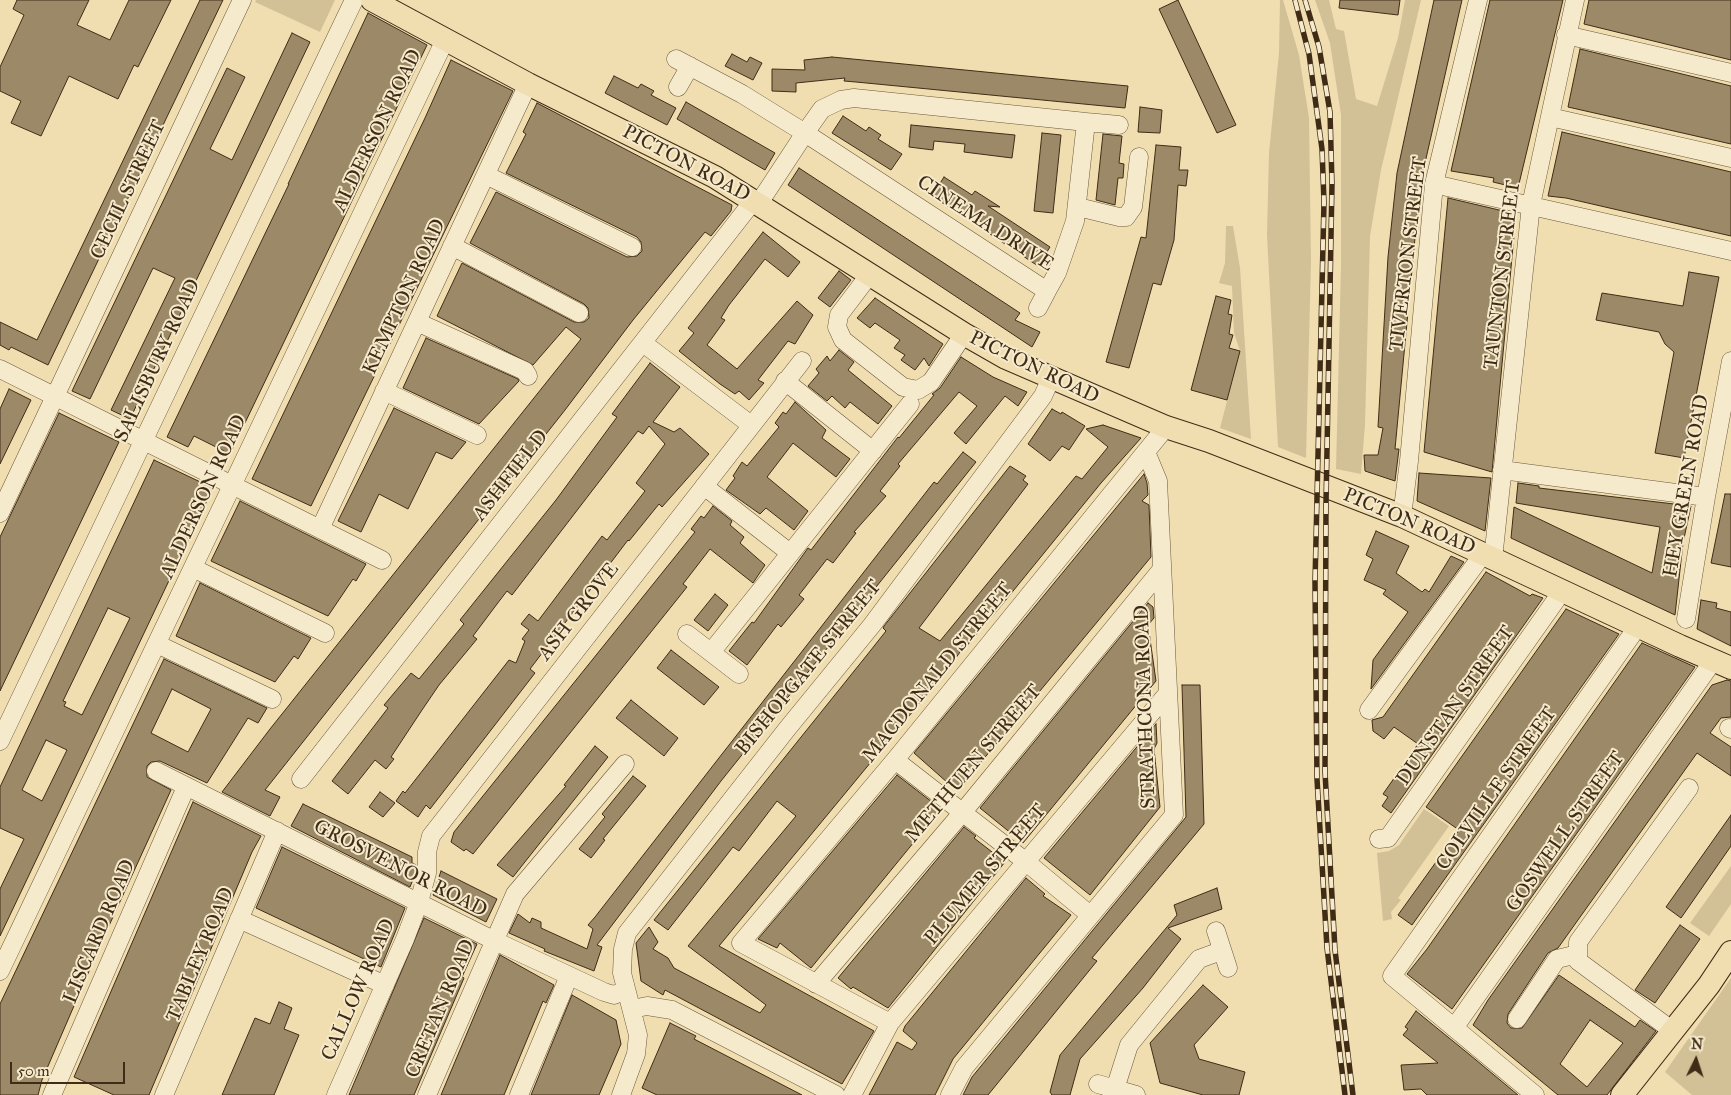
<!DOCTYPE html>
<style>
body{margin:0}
#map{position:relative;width:1731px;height:1095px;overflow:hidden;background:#f0deb1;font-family:"IM FELL Great Primer",serif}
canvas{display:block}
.north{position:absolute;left:1671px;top:1035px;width:50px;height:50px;-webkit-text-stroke:4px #f5eacc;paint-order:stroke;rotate:4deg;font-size:14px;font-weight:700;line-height:20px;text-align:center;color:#402c16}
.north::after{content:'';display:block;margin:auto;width:18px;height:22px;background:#402c16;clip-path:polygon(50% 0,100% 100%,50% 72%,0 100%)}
.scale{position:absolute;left:10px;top:1062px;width:115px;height:22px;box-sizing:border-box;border:2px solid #402c16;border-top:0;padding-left:6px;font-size:15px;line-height:18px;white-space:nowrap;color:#402c16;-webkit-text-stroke:4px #f5eacc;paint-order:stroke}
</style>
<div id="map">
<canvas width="1731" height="1095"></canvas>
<div class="north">N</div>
<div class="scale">50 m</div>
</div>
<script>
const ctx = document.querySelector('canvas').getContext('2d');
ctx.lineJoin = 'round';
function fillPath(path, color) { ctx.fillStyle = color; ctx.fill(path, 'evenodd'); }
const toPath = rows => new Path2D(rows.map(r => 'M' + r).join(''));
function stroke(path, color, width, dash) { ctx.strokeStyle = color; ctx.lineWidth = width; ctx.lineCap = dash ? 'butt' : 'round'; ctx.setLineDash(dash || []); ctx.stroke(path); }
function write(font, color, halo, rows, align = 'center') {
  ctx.font = font + ' "IM FELL Great Primer",serif'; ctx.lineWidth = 4; ctx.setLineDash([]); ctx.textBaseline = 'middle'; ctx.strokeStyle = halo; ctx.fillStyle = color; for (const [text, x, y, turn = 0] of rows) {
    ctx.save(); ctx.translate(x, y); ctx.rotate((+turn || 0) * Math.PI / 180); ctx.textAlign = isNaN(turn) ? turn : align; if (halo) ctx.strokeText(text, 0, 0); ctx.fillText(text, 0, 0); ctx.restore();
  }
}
const green = toPath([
 [256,0,335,0,320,32,255,2],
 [1280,0,1283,0,1299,55,1309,118,1311,262,1306,458,1278,447,1267,235,1269,153,1279,53],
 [1315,0,1329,0,1336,29,1344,31,1356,99,1377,106,1398,38,1405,0,1421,0,1381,170,1370,236,1365,425,1361,474,1336,469,1341,265,1341,115,1330,43],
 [1226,226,1233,226,1240,268,1251,439,1220,428,1240,351,1234,333,1232,286,1219,283,1225,263],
 [1424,809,1449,826,1398,898,1401,900,1391,912,1392,919,1383,921,1377,853,1389,851,1399,845],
 [1731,866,1731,904,1709,936,1690,923],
 [1731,978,1731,1095,1692,1095,1665,1072]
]);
const building = toPath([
 [17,0,89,0,77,25,110,40,129,0,171,0,138,67,134,65,118,99,69,76,41,136,11,123,21,101,0,91,0,67,24,15,13,9,17,0],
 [200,0,223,0,48,365,11,347,9,350,0,345,0,322,37,340,200,0],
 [1178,0,1236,125,1217,133,1159,9,1178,0],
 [1340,0,1400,0,1398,15,1339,8,1340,0],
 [1434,0,1462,0,1420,185,1395,449,1399,449,1395,481,1365,471,1364,455,1378,455,1383,428,1378,427,1388,257,1397,173,1434,0],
 [1490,0,1563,0,1518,188,1493,182,1494,178,1451,171,1490,0],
 [1589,0,1731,0,1731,60,1584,24,1589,0],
 [368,13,427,45,230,454,194,436,188,447,167,437,289,184,288,184,368,13],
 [292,33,310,42,130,419,111,410,175,278,153,268,90,399,72,391,227,68,245,77,210,149,232,160,292,33],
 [1580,49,1731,86,1731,144,1568,107,1580,49],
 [732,54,747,62,750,57,762,63,753,80,725,66,732,54],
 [832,57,1128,86,1125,108,856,82,844,81,845,78,796,83,796,92,772,91,772,69,805,70,804,60,832,57],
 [451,60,513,91,311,506,252,479,425,118,451,60],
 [614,76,638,88,641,84,654,91,651,95,676,108,667,125,605,93,614,76],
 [686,102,775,153,765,170,677,119,686,102],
 [537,103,732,205,731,211,711,236,705,232,633,320,565,410,265,790,280,797,270,816,222,792,270,729,581,339,566,327,533,365,437,316,462,263,574,322,584,322,589,318,588,308,584,304,470,243,496,192,627,257,637,256,642,251,641,242,637,237,506,173,526,134,523,132,537,103],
 [1140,107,1162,110,1160,133,1138,132,1140,107],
 [843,116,866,131,869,127,881,135,878,139,902,154,891,170,832,133,843,116],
 [911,125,1015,135,1012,158,964,152,965,144,934,141,933,150,909,147,911,125],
 [1562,132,1731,172,1731,236,1566,198,1548,196,1562,132],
 [1042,133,1061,135,1053,213,1034,211,1042,133],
 [1103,134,1122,136,1119,163,1124,164,1123,178,1118,178,1115,205,1096,200,1103,134],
 [1156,145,1181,147,1179,170,1188,170,1186,186,1178,185,1174,240,1161,285,1153,283,1129,368,1106,362,1141,237,1146,238,1156,145],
 [799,168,1020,313,1015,320,1040,332,1032,347,788,185,799,168],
 [944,177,972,195,975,191,1000,207,988,206,1050,247,1038,266,987,232,990,228,973,216,955,205,952,209,932,196,944,177],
 [1448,198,1516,214,1492,472,1424,452,1448,198],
 [763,232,800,262,788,277,765,259,729,305,721,318,725,320,707,345,737,369,797,301,813,315,795,344,788,341,758,380,764,383,749,400,739,391,735,394,720,384,679,351,694,333,688,328,763,232],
 [839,271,851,280,830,307,818,298,839,271],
 [1689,272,1719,277,1684,458,1655,453,1674,352,1665,344,1659,332,1596,320,1602,293,1683,306,1689,272],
 [1216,296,1231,300,1228,314,1232,315,1229,334,1233,335,1229,348,1240,351,1227,400,1191,390,1216,296],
 [875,298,943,344,929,366,924,358,915,370,901,360,905,355,894,348,900,340,875,323,870,328,857,318,875,298],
 [426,338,518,379,519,381,479,424,403,388,426,338],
 [839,350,854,362,848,370,892,406,878,424,850,402,845,408,832,396,827,401,808,386,819,373,816,369,827,356,830,361,839,350],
 [961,357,993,377,1027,392,1018,406,1005,396,966,444,954,433,977,406,959,392,898,464,900,466,880,491,886,496,854,532,856,533,833,563,827,559,799,595,804,599,781,627,778,624,747,665,729,651,752,622,754,623,808,548,811,550,898,437,899,438,934,395,932,394,940,388,961,357],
 [650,363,680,387,653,422,674,432,680,428,709,454,662,507,659,504,629,541,628,540,530,669,535,673,430,809,426,805,418,817,396,801,403,791,405,793,509,660,516,663,525,641,522,639,529,630,521,624,529,614,538,621,602,536,607,540,645,491,636,483,665,444,649,426,643,434,638,431,512,595,507,591,497,604,473,636,477,639,439,685,422,710,391,757,394,759,386,769,375,760,348,794,332,781,388,708,384,705,411,673,419,679,464,624,460,620,556,500,617,417,612,414,650,363],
 [9,389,31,400,0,464,0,409,9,389],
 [795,402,826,430,822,438,850,459,836,477,793,443,767,477,808,511,794,530,766,508,760,514,726,490,735,478,733,476,742,462,747,466,779,427,775,423,783,412,786,414,795,402],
 [394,408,466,442,452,459,436,452,408,509,379,494,361,532,338,521,394,408],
 [1052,409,1061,414,1062,412,1085,426,1069,450,1062,446,1050,461,1028,444,1052,409],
 [59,413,119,442,0,691,0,537,59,413],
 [1103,425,1141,438,1101,483,996,612,964,649,963,648,947,670,719,946,874,1031,842,1084,665,990,663,995,641,981,636,943,649,927,658,942,653,949,668,958,674,968,760,1013,766,1005,688,946,796,816,777,801,739,851,733,847,668,930,654,920,867,655,886,631,883,628,884,626,1010,466,1026,476,1023,480,1028,484,919,628,940,641,1076,476,1082,479,1108,447,1086,429,1103,425],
 [963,452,976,462,721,781,597,945,602,947,594,971,544,951,545,949,509,933,518,914,530,923,532,918,541,922,541,928,587,949,593,929,588,925,595,917,934,482,937,484,963,452],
 [154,460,213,488,0,936,0,889,24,839,0,828,0,787,154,460],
 [108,608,130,618,82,715,64,706,66,702,63,701,108,608],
 [46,740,67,750,42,801,22,790,46,740],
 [1419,473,1491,478,1485,531,1417,501,1419,473],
 [1144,474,1147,483,1148,495,1142,501,1149,505,1151,557,957,791,914,753,1144,474],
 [1518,483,1539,486,1539,488,1691,506,1683,543,1675,615,1511,538,1514,507,1652,573,1660,527,1516,503,1518,483],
 [1725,494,1731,494,1731,567,1711,563,1725,494],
 [240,501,366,564,356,581,353,579,328,616,211,561,240,501],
 [713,506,732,521,730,525,744,537,740,543,765,565,753,583,710,549,683,584,687,587,473,854,466,849,464,851,451,842,454,832,695,532,691,529,701,516,704,518,713,506],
 [1376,531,1409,546,1396,573,1422,592,1425,589,1429,592,1451,556,1464,562,1371,689,1373,660,1408,612,1383,594,1386,590,1364,580,1373,559,1366,555,1376,531],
 [1486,572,1530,596,1532,594,1543,598,1391,813,1382,806,1388,797,1383,794,1418,744,1394,727,1384,739,1373,731,1372,720,1383,717,1486,572],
 [200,583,311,638,298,659,294,656,275,682,176,636,200,583],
 [715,594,728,605,708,631,694,620,715,594],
 [1701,600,1717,603,1716,608,1731,612,1731,646,1697,629,1701,600],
 [1148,603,1153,607,1154,618,1148,625,1156,681,1023,843,980,808,1148,603],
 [1566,609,1619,634,1412,925,1398,915,1459,830,1426,807,1566,609],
 [1642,643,1695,667,1452,1009,1407,974,1427,949,1642,643],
 [671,650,719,687,704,705,657,668,671,650],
 [164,659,267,708,258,723,248,718,207,783,160,761,151,762,147,766,147,777,171,790,102,941,42,1080,38,1095,0,1095,0,1004,164,659],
 [172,689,211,709,188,752,151,733,172,689],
 [1727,680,1731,681,1731,717,1721,718,1710,733,1731,747,1731,776,1697,753,1558,948,1548,953,1508,1014,1507,1023,1511,1028,1522,1028,1559,975,1635,1027,1640,1020,1656,1031,1607,1095,1558,1095,1473,1025,1488,1000,1712,685,1727,680],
 [1590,1020,1623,1043,1587,1087,1560,1064,1590,1020],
 [1182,685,1200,685,1204,824,1092,958,1097,961,988,1095,963,1095,972,1077,1186,817,1182,685],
 [631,700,678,738,664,756,616,718,631,700],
 [1156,724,1157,743,1154,749,1160,807,1090,895,1044,858,1156,724],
 [595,746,608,757,513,877,497,865,566,786,564,785,595,746],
 [897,775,941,809,811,968,780,943,777,948,758,939,897,775],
 [633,776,646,786,603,839,605,840,591,858,579,849,605,817,602,814,633,776],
 [380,792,395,803,383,817,369,807,380,792],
 [193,802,261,836,252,852,149,1095,114,1095,74,1077,193,802],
 [303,804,412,857,412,863,416,865,416,872,410,887,291,826,303,804],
 [1731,815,1731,846,1681,918,1666,907,1731,815],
 [964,827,976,836,974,838,1005,862,888,1008,853,987,851,989,838,978,964,827],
 [282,847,405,908,381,967,256,908,282,847],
 [441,871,497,899,486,922,433,895,441,871],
 [1026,878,1045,894,1043,896,1071,915,953,1059,935,1095,869,1095,897,1042,912,1050,917,1043,903,1031,905,1026,1026,878],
 [1217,888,1222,909,1168,928,1181,939,1143,988,1080,1059,1070,1095,1052,1095,1050,1092,1060,1055,1177,915,1174,905,1217,888],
 [424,918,477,944,462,977,464,978,414,1095,349,1095,424,918],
 [1680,925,1700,939,1655,1003,1635,990,1680,925],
 [500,955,554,985,546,1003,543,1001,504,1095,441,1095,500,955],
 [1203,985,1228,1007,1194,1045,1199,1059,1245,1072,1239,1095,1203,1095,1160,1083,1150,1043,1203,985],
 [572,995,616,1020,621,1044,599,1095,531,1095,572,995],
 [279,1002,292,1008,284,1029,299,1035,274,1095,222,1095,255,1018,270,1024,279,1002],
 [1416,1011,1470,1055,1518,1095,1427,1095,1421,1089,1404,1090,1401,1065,1438,1063,1403,1035,1408,1029,1405,1027,1416,1011],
 [670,1023,696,1036,694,1039,802,1095,657,1095,642,1088,670,1023]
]);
const minor = toPath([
 [1566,35,1731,73],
 [676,59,742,94,805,133,1047,291,1057,273,1075,221,1086,122,854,98,841,100,822,109,805,133,759,203],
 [678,87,690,66],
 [1550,117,1731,158],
 [1086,122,1119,125],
 [486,175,632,247],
 [1434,184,1731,251],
 [1078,207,1119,217,1126,217,1133,207,1139,157],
 [452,246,579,313],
 [870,274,839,315,837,327,843,340,903,387,918,390,931,382,964,334],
 [1038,308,1047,291],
 [417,322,525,371,528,376],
 [643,343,751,425],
 [0,369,382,560],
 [785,381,873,451],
 [384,391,477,435],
 [1502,470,1706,497],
 [704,486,790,553],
 [0,513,242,0],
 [1402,516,1409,461,1434,184,1478,0],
 [320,529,528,84],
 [1493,559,1531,205,1575,0],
 [193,568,325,633],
 [1686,619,1706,497,1731,361],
 [687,634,739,674],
 [157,644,272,699],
 [712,651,910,404],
 [1369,710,1483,554],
 [1729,728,1731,729],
 [0,741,354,0],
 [895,760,1025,861,1090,915],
 [156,771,493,940,604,992,614,995,626,990],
 [301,779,754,200],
 [1379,839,1388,838,1563,590],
 [239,919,385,985],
 [1216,931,1228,968],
 [0,971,445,40],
 [816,984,962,813,1162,569],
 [632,1009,647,1006,672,1010,836,1095],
 [1517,1019,1557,959,1578,954],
 [890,1023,741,943,895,760,1166,427],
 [1454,1028,1713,661],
 [1673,1031,1578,961,1578,942,1689,788],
 [1098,1084,1115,1089],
 [52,1095,186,787],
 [164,1095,277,831],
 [336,1095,405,939,419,902,427,873,427,852,431,836,802,361],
 [427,1095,515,894,625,764],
 [519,1095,569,976],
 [621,1095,636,1054,638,1035,622,973,623,949,627,933,787,729,872,625,1043,396,1051,378],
 [852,1095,890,1023,1168,693],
 [950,1095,964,1068,1174,815,1158,481,1146,452],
 [1136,1095,1115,1089,1129,1045,1199,959,1221,951],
 [1535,1095,1392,976,1638,626]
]);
const major = toPath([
 [372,0,528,84,715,177,964,334,1006,358,1166,427,1209,441,1402,516,1680,646,1731,668],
 [1622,1095,1709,985,1731,952]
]);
const rail = toPath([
 [1295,0,1309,54,1322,149,1324,202,1315,582,1317,779,1327,948,1345,1095],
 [1305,0,1319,47,1330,112,1332,184,1326,503,1325,772,1335,950,1353,1095]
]);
const streetNames = [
 ["ALDERSON ROAD",378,131,-64],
 ["PICTON ROAD",686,164,28],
 ["CECIL STREET",129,190,-65],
 ["CINEMA DRIVE",985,224,33],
 ["TIVERTON STREET",1409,254,-83],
 ["TAUNTON STREET",1503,275,-83],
 ["KEMPTON ROAD",405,297,-65],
 ["SALISBURY ROAD",158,361,-65],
 ["PICTON ROAD",1034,368,26],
 ["ASHFIELD",511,476,-52],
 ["HEY GREEN ROAD",1687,486,-80],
 ["ALDERSON ROAD",204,497,-65],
 ["PICTON ROAD",1409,522,23],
 ["ASH GROVE",579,612,-52],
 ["BISHOPGATE STREET",809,668,-51],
 ["MACDONALD STREET",938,673,-51],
 ["DUNSTAN STREET",1456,706,-55],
 ["STRATHCONA ROAD",1146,707,-92],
 ["METHUEN STREET",974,764,-50],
 ["COLVILLE STREET",1497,789,-55],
 ["GOSWELL STREET",1566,832,-55],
 ["GROSVENOR ROAD",400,869,27],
 ["PLUMER STREET",986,875,-50],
 ["LISCARD ROAD",100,932,-67],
 ["TABLEY ROAD",201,955,-67],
 ["CALLOW ROAD",359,990,-66],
 ["CRETAN ROAD",441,1009,-67]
];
fillPath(green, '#d2c097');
fillPath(building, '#9c8967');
stroke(building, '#402c16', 1);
stroke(minor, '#6c583d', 19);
stroke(major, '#402c16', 24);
stroke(minor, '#f5eacc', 18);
stroke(major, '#f0deb1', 22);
stroke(rail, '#402c16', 5.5);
stroke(rail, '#f5eacc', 4, [11]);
write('20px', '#402c16', '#f5eacc', streetNames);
</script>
